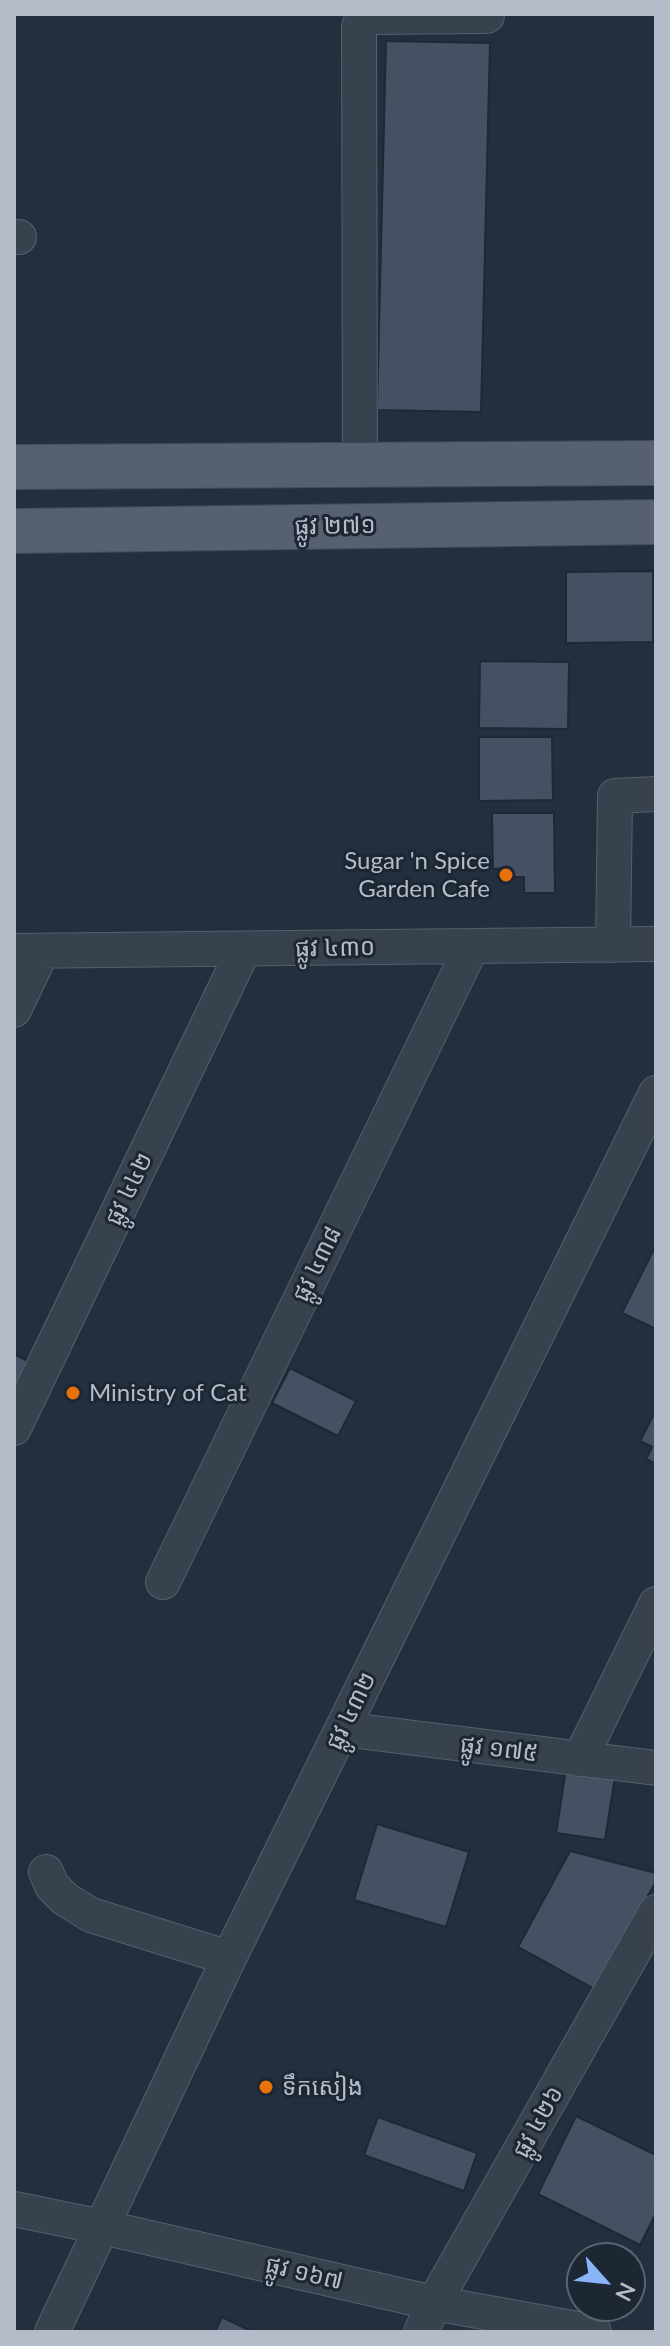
<!DOCTYPE html>
<meta charset="utf-8">
<style>
body{margin:0}
#map{position:relative;width:670px;height:2346px;overflow:hidden;background:#242f3e;font-family:Lato,sans-serif}
canvas{display:block}
.frame{position:absolute;inset:0;border:16px solid #b4bcc9;pointer-events:none}
.north{position:absolute;left:566px;top:2242px;width:80px;height:80px;box-sizing:border-box;background:#1d2633;border:2px solid #59626f;border-radius:50%;rotate:117deg;font-size:22px;font-weight:700;line-height:32px;text-align:center;color:#b4bcc9}
.north::after{content:'';display:block;margin:auto;width:28px;height:36px;background:#8ab4f8;clip-path:polygon(50% 0,100% 100%,50% 72%,0 100%)}
</style>
<div id="map">
<canvas width="670" height="2346"></canvas>
<div class="frame"></div>
<div class="north">N</div>
</div>
<script>
const ctx = document.querySelector('canvas').getContext('2d');
ctx.lineJoin = 'round';
function fillPath(path, color) { ctx.fillStyle = color; ctx.fill(path, 'evenodd'); }
const toPath = rows => new Path2D(rows.map(r => 'M' + r).join(''));
function stroke(path, color, width, dash) { ctx.strokeStyle = color; ctx.lineWidth = width; ctx.lineCap = dash ? 'butt' : 'round'; ctx.setLineDash(dash || []); ctx.stroke(path); }
function write(font, color, halo, rows, align = 'center') {
  ctx.font = font + ' Lato,"Noto Sans Khmer",sans-serif'; ctx.lineWidth = 6; ctx.setLineDash([]); ctx.textBaseline = 'middle'; ctx.strokeStyle = halo; ctx.fillStyle = color; for (const [text, x, y, turn = 0] of rows) {
    ctx.save(); ctx.translate(x, y); ctx.rotate((+turn || 0) * Math.PI / 180); ctx.textAlign = isNaN(turn) ? turn : align; if (halo) ctx.strokeText(text, 0, 0); ctx.fillText(text, 0, 0); ctx.restore();
  }
}
const building = toPath([
 [386,41,490,43,481,412,377,410,386,41],
 [653,571,653,642,566,643,566,572,653,571],
 [480,661,569,662,568,729,479,728,480,661],
 [479,737,552,737,553,800,479,801,479,737],
 [492,813,554,813,555,893,524,893,524,877,509,877,509,868,493,869,492,813],
 [656,1245,656,1329,622,1313,656,1245],
 [14,1354,28,1361,14,1390,14,1354],
 [290,1368,356,1401,338,1436,272,1403,290,1368],
 [656,1410,656,1464,646,1459,652,1447,640,1441,656,1410],
 [566,1769,615,1777,605,1840,556,1833,566,1769],
 [377,1824,469,1852,446,1927,354,1900,377,1824],
 [570,1851,656,1873,656,1881,596,1990,518,1947,570,1851],
 [576,2116,656,2155,656,2213,640,2245,538,2194,576,2116],
 [378,2117,477,2153,464,2191,364,2155,378,2117],
 [222,2317,253,2332,215,2332,222,2317]
]);
const minor = toPath([
 [14,237,19,237],
 [360,465,359,26,363,19,370,17,487,16],
 [613,945,615,796,656,794],
 [14,951,656,944],
 [14,1010,42,951],
 [14,1428,244,949],
 [163,1582,472,946],
 [342,1729,656,1768],
 [580,1759,656,1604],
 [46,1872,52,1886,65,1899,91,1915,229,1958],
 [14,2209,102,2227,434,2303,594,2332],
 [52,2332,229,1958,656,1093],
 [421,2332,434,2303,656,1912]
]);
const major = toPath([
 [14,467,656,463],
 [14,531,656,522]
]);
const markers = [
 [506,875,8,"#e8710a"],
 [73,1393,8,"#e8710a"],
 [266,2087,8,"#e8710a"]
];
const streetNames = [
 ["ផ្លូវ ២៧១",335,526,-1],
 ["ផ្លូវ ៤៣០",335,948,-1],
 ["ផ្លូវ ៤៤២",129,1189,-64],
 ["ផ្លូវ ៤៣៨",317,1264,-64],
 ["ផ្លូវ ៤៣២",351,1711,-64],
 ["ផ្លូវ ១៧៥",499,1749,7],
 ["ផ្លូវ ៤២៦",538,2122,-61],
 ["ផ្លូវ ១៦៧",304,2273,13]
];
const poiNames = [
 ["Sugar 'n Spice",490,861,"right"],
 ["Garden Cafe",490,889,"right"],
 ["Ministry of Cat",89,1393],
 ["ទឹកសៀង",282,2087]
];
fillPath(building, '#455162');
stroke(building, '#1f2835', 2);
stroke(minor, '#565f6c', 36);
stroke(major, '#414a57', 46);
stroke(minor, '#38414e', 34);
stroke(major, '#56606e', 44);
for (const [x, y, r, color] of markers) { const dot = new Path2D(); dot.arc(x, y, r, 0, 2 * Math.PI); ctx.fillStyle = color; ctx.fill(dot); stroke(dot, '#1d2633', 3); }
write('24px', '#b4bcc9', '#1d2633', streetNames);
write('24px', '#b4bcc9', '#1d2633', poiNames, 'left');
</script>
